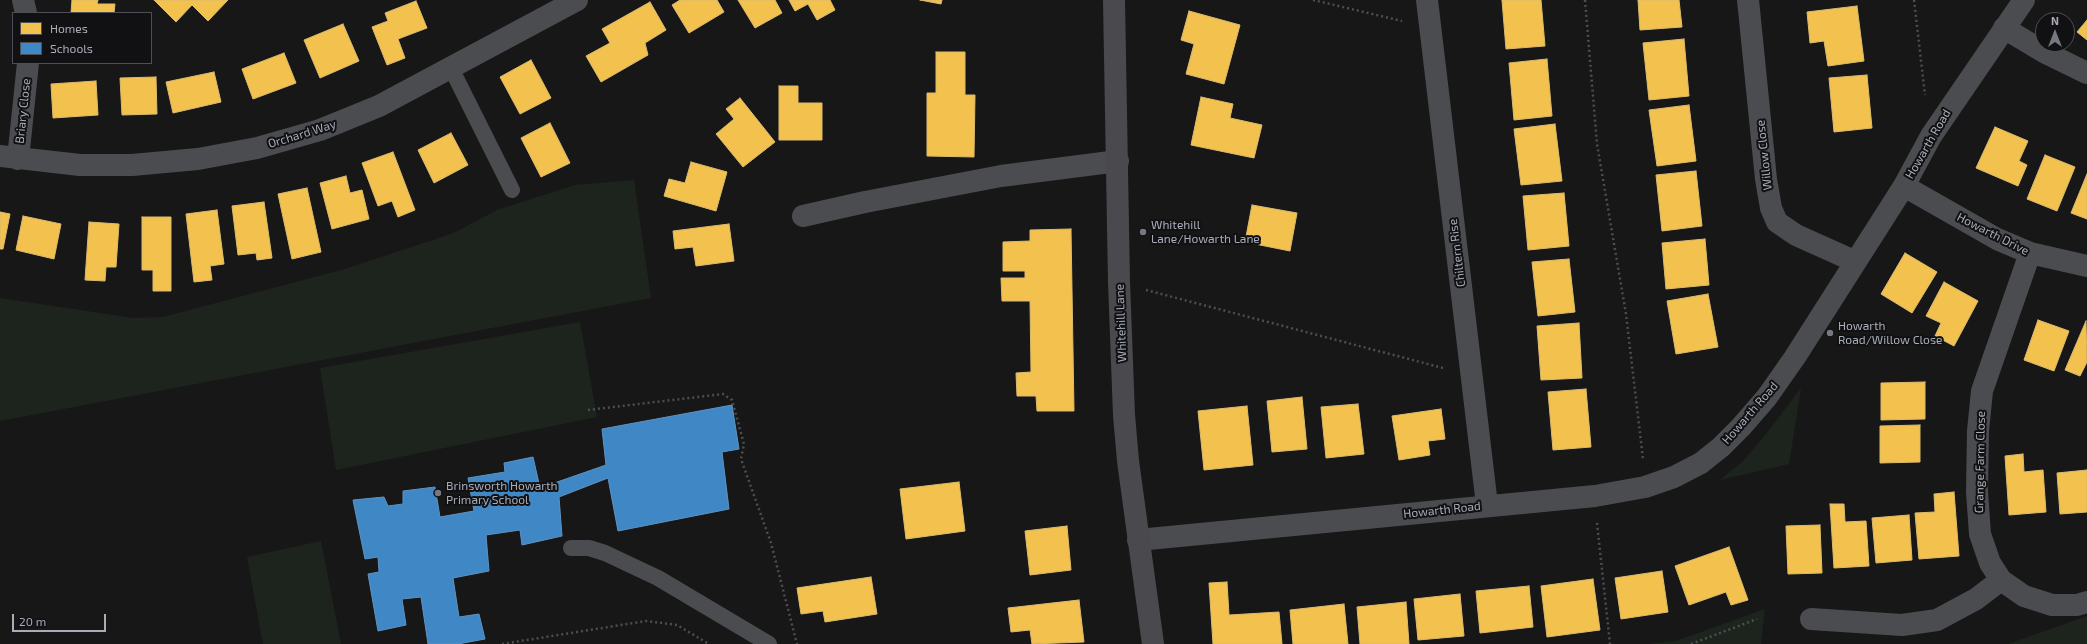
<!DOCTYPE html>
<style>
body{margin:0}
#map{position:relative;width:2087px;height:644px;overflow:hidden;background:#171717;font-family:"Exo 2",sans-serif}
canvas{display:block}
.legend{position:absolute;left:12px;top:12px;width:140px;height:52px;box-sizing:border-box;background:#111113;border:1px solid #4d4f55;margin:0;padding:5px 7px;list-style:none;font-size:12px;color:#a8adb8}
.legend li{display:flex;align-items:center;gap:8px;height:20px}
.legend b{width:20px;border:1px solid #4d4f55}
.north{position:absolute;left:2035px;top:12px;width:40px;height:40px;box-sizing:border-box;background:#111113;border:1px solid #4d4f55;border-radius:50%;rotate:0deg;font-size:11px;font-weight:700;line-height:16px;text-align:center;color:#a8adb8}
.north::after{content:'';display:block;margin:auto;width:14px;height:18px;background:#757880;clip-path:polygon(50% 0,100% 100%,50% 72%,0 100%)}
.scale{position:absolute;left:12px;top:614px;width:94px;height:18px;box-sizing:border-box;border:2px solid #a8adb8;border-top:0;padding-left:5px;font-size:12px;line-height:14px;white-space:nowrap;color:#a8adb8;-webkit-text-stroke:3px #111113;paint-order:stroke}
</style>
<div id="map">
<canvas width="2087" height="644"></canvas>
<ul class="legend">
<li><b style="height:11px;background:#f2c14e"></b>Homes</li>
<li><b style="height:11px;background:#3f88c5"></b>Schools</li>
</ul>
<div class="north">N</div>
<div class="scale">20 m</div>
</div>
<script>
const ctx = document.querySelector('canvas').getContext('2d');
ctx.lineJoin = 'round';
function fillPath(path, color) { ctx.fillStyle = color; ctx.fill(path, 'evenodd'); }
const toPath = rows => new Path2D(rows.map(r => 'M' + r).join(''));
function stroke(path, color, width, dash) { ctx.strokeStyle = color; ctx.lineWidth = width; ctx.lineCap = dash ? 'butt' : 'round'; ctx.setLineDash(dash || []); ctx.stroke(path); }
function write(font, color, halo, rows, align = 'center') {
  ctx.font = font + ' "Exo 2",sans-serif'; ctx.lineWidth = 4; ctx.setLineDash([]); ctx.textBaseline = 'middle'; ctx.strokeStyle = halo; ctx.fillStyle = color; for (const [text, x, y, turn = 0] of rows) {
    ctx.save(); ctx.translate(x, y); ctx.rotate((+turn || 0) * Math.PI / 180); ctx.textAlign = isNaN(turn) ? turn : align; if (halo) ctx.strokeText(text, 0, 0); ctx.fillText(text, 0, 0); ctx.restore();
  }
}
const green = toPath([
 [634,180,651,298,0,421,0,298,133,318,163,317,345,269,454,233,497,210,575,185],
 [580,322,597,417,336,470,320,368],
 [1801,388,1789,464,1720,480,1744,460,1766,434],
 [321,541,341,644,263,644,247,557],
 [1765,609,1761,644,1649,644,1676,641],
 [2087,616,2087,644,2008,644]
]);
const homes = toPath([
 [72,0,98,0,97,4,115,4,114,13,71,13,72,0],
 [154,0,228,0,208,21,192,5,176,22,154,0],
 [680,0,717,0,724,12,689,33,672,5,680,0],
 [738,0,775,0,782,13,755,28,738,0],
 [789,0,830,0,835,10,817,20,808,4,795,11,789,0],
 [920,0,942,0,941,4,920,0],
 [1502,0,1541,0,1545,46,1506,49,1502,0],
 [1638,0,1679,0,1682,27,1640,30,1638,0],
 [416,1,427,28,398,39,405,58,387,65,372,27,388,21,385,13,416,1],
 [650,2,666,30,645,43,648,55,601,82,586,56,610,43,602,29,650,2],
 [1857,6,1864,61,1828,66,1824,41,1810,43,1807,12,1857,6],
 [1189,11,1240,25,1224,84,1186,74,1194,44,1181,40,1189,11],
 [2087,20,2087,40,2077,32,2087,20],
 [343,24,359,61,320,78,304,40,343,24],
 [1684,39,1689,96,1649,100,1643,43,1684,39],
 [936,52,965,52,965,95,975,95,974,157,927,156,927,93,936,93,936,52],
 [284,53,296,83,253,99,242,69,284,53],
 [1547,59,1552,116,1514,120,1509,63,1547,59],
 [531,60,551,98,520,114,500,77,531,60],
 [214,72,221,102,173,113,166,82,214,72],
 [1867,75,1872,128,1834,132,1829,78,1867,75],
 [156,77,157,114,122,115,120,78,156,77],
 [96,81,98,115,53,118,51,84,96,81],
 [779,86,798,86,798,103,822,103,822,140,779,140,779,86],
 [1201,97,1233,104,1230,118,1262,125,1254,158,1191,145,1201,97],
 [740,98,775,142,743,167,716,134,734,119,726,109,740,98],
 [1689,105,1696,161,1657,166,1649,110,1689,105],
 [550,123,570,163,541,177,521,138,550,123],
 [1555,124,1562,181,1521,185,1514,129,1555,124],
 [1995,127,2028,141,2019,161,2027,165,2018,186,1976,168,1995,127],
 [451,133,468,165,434,183,418,150,451,133],
 [393,152,415,210,398,217,392,201,378,206,362,163,393,152],
 [2045,155,2075,167,2057,211,2027,199,2045,155],
 [691,162,727,172,716,211,664,196,669,179,685,183,691,162],
 [1696,171,1702,226,1662,231,1656,175,1696,171],
 [2087,174,2087,219,2071,213,2087,174],
 [346,176,350,193,362,190,369,219,332,229,320,183,346,176],
 [307,188,321,252,292,259,278,194,307,188],
 [1564,193,1569,246,1528,250,1523,196,1564,193],
 [264,202,272,258,257,260,256,253,238,255,232,206,264,202],
 [1252,205,1297,213,1290,251,1245,242,1252,205],
 [217,210,224,264,210,266,212,280,194,282,186,214,217,210],
 [0,212,10,214,3,249,0,249,0,212],
 [23,216,61,224,54,259,16,250,23,216],
 [142,217,171,217,171,291,153,291,153,270,142,270,142,217],
 [89,222,119,224,116,267,106,267,105,281,85,280,89,222],
 [729,224,734,261,696,266,693,247,675,249,673,231,729,224],
 [1071,229,1074,411,1037,411,1036,396,1017,396,1016,373,1031,372,1030,301,1002,301,1001,278,1025,278,1025,271,1003,271,1003,242,1030,241,1030,230,1071,229],
 [1705,239,1709,285,1666,289,1662,243,1705,239],
 [1905,253,1937,272,1912,313,1881,294,1905,253],
 [1569,259,1575,312,1538,316,1532,262,1569,259],
 [1944,282,1978,301,1954,346,1935,336,1941,323,1926,316,1944,282],
 [1708,294,1718,347,1676,354,1667,301,1708,294],
 [2038,320,2069,331,2054,371,2024,360,2038,320],
 [2086,321,2087,362,2080,376,2065,370,2086,321],
 [1579,323,1582,378,1541,380,1537,326,1579,323],
 [1925,382,1925,419,1881,420,1881,383,1925,382],
 [1586,389,1591,447,1553,450,1548,392,1586,389],
 [1302,397,1307,449,1272,452,1267,401,1302,397],
 [1358,404,1364,454,1326,458,1321,407,1358,404],
 [1247,406,1253,465,1204,470,1198,411,1247,406],
 [1441,409,1445,439,1428,441,1430,455,1399,460,1392,416,1441,409],
 [1920,425,1920,462,1880,463,1880,426,1920,425],
 [2023,454,2024,472,2043,470,2046,512,2009,515,2005,456,2023,454],
 [2087,470,2087,512,2060,514,2057,473,2087,470],
 [959,482,965,531,906,539,900,489,959,482],
 [1954,492,1959,556,1919,559,1915,513,1935,512,1934,494,1954,492],
 [1830,504,1844,504,1845,522,1866,521,1869,566,1834,568,1830,504],
 [1909,515,1912,560,1876,563,1872,518,1909,515],
 [1820,525,1822,573,1788,574,1786,526,1820,525],
 [1067,526,1071,570,1030,575,1025,531,1067,526],
 [1729,547,1748,600,1731,605,1726,592,1689,605,1675,566,1729,547],
 [1662,571,1668,612,1621,619,1615,578,1662,571],
 [871,577,877,614,825,622,823,611,801,614,797,588,871,577],
 [1593,579,1600,630,1547,637,1541,586,1593,579],
 [1227,582,1229,615,1279,612,1282,644,1213,644,1209,583,1227,582],
 [1529,586,1533,627,1480,633,1476,591,1529,586],
 [1460,594,1464,636,1418,640,1414,599,1460,594],
 [1079,600,1084,642,1032,644,1030,630,1011,632,1008,608,1079,600],
 [1406,602,1409,644,1360,644,1357,607,1406,602],
 [1344,604,1348,644,1293,644,1290,610,1344,604]
]);
const schools = toPath([
 [732,405,739,449,722,452,729,509,618,531,608,478,559,497,562,536,522,545,520,530,486,535,489,571,453,578,459,617,479,614,485,639,458,644,428,644,421,597,402,599,406,625,378,631,368,574,379,572,378,557,365,559,353,500,384,497,388,506,403,504,403,491,435,487,440,517,474,511,468,478,505,472,504,463,533,457,540,488,606,465,602,429,732,405]
]);
const path = toPath([
 [1313,0,1402,21],
 [1585,0,1597,144,1626,314,1643,459],
 [1914,0,1925,95],
 [1146,290,1443,368],
 [588,410,723,394,732,400,744,444,741,459,771,543,797,644],
 [1597,523,1610,644],
 [502,644,646,621,677,625,709,644],
 [1691,644,1757,619]
]);
const service = toPath([
 [451,68,512,190],
 [571,548,589,548,605,553,658,578,769,644]
]);
const minor = toPath([
 [23,0,26,13],
 [1427,0,1487,505],
 [1748,0,1766,179,1771,208,1777,222,1796,235,1854,261],
 [2004,28,2044,52,2087,73],
 [0,156,80,165,132,165,198,159,257,148,320,130,379,106,577,0],
 [18,159,28,63],
 [1904,186,1997,239,2030,253,2087,266],
 [803,216,865,202,1001,176,1118,161],
 [2030,253,1982,391,1978,431,1977,492,1980,534,1990,563,2001,580,2024,596,2052,605,2077,605,2087,602],
 [1138,540,1595,496,1645,487,1674,477,1701,463,1721,447,1741,427,1767,397,1795,357,1904,186,1931,136,2024,0],
 [1811,619,1902,625,1937,620,1976,599,2001,580]
]);
const secondary = toPath([
 [1114,0,1119,282,1124,415,1128,461,1153,644]
]);
const markers = [
 [1143,232,4,"#757880"],
 [1830,333,4,"#757880"],
 [438,493,4,"#757880"]
];
const streetNames = [
 ["Briary Close",23,111,-84],
 ["Orchard Way",302,134,-17],
 ["Howarth Road",1928,144,-60],
 ["Willow Close",1764,155,-96],
 ["Howarth Drive",1993,234,27],
 ["Chiltern Rise",1457,253,-97],
 ["Whitehill Lane",1121,323,-92],
 ["Howarth Road",1750,413,-49],
 ["Grange Farm Close",1980,462,-89],
 ["Howarth Road",1442,510,-6]
];
const poiNames = [
 ["Whitehill",1151,225],
 ["Lane/Howarth Lane",1151,239],
 ["Howarth",1838,326],
 ["Road/Willow Close",1838,340],
 ["Brinsworth Howarth",446,486],
 ["Primary School",446,500]
];
fillPath(green, '#1d241e');
fillPath(homes, '#f2c14e');
stroke(homes, '#dcbb6e', 1);
fillPath(schools, '#3f88c5');
stroke(schools, '#5e93c1', 1);
stroke(path, '#4d4e52', 2.5, [2, 3]);
stroke(service, '#4b4c50', 16);
stroke(minor, '#4b4c50', 22);
stroke(secondary, '#4a4a4e', 22);
for (const [x, y, r, color] of markers) { const dot = new Path2D(); dot.arc(x, y, r, 0, 2 * Math.PI); ctx.fillStyle = color; ctx.fill(dot); stroke(dot, '#111113', 1.5); }
write('12px', '#a8adb8', '#111113', streetNames);
write('12px', '#a8adb8', '#111113', poiNames, 'left');
</script>
